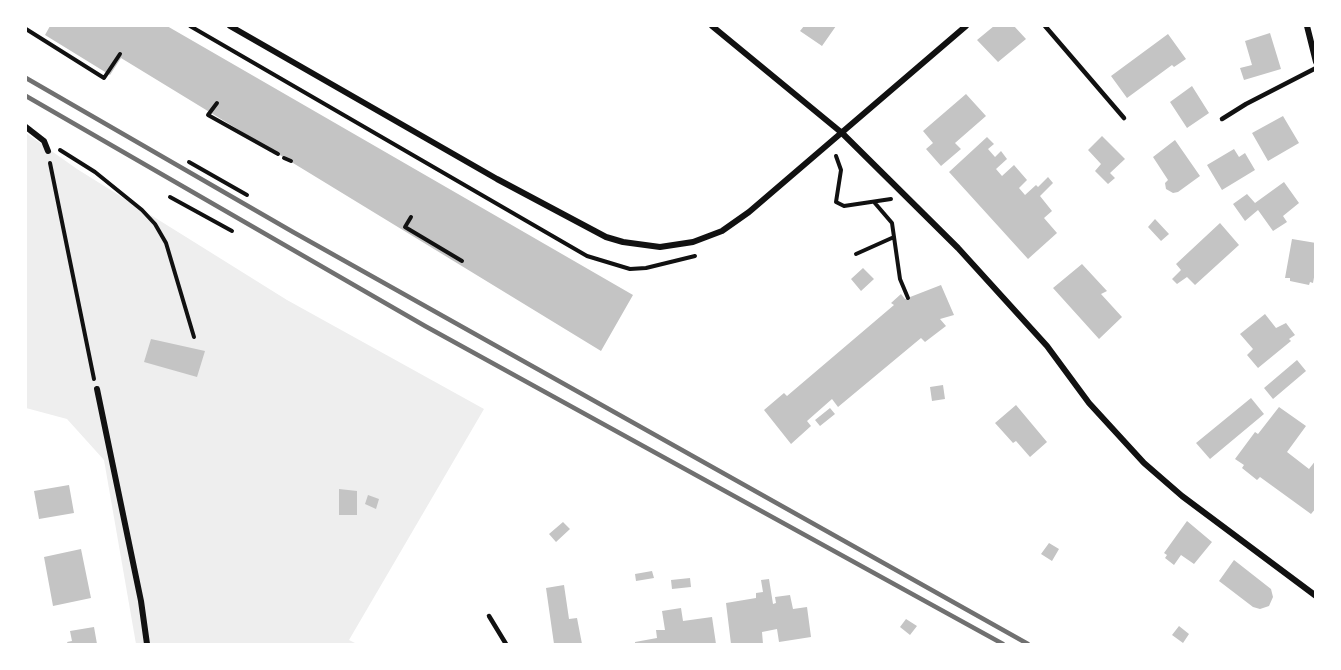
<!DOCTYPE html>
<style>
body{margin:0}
#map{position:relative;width:1341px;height:670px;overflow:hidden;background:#fff;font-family:Inter,sans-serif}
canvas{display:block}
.frame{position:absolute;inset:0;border:27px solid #fff;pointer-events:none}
</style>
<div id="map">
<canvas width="1341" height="670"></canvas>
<div class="frame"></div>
</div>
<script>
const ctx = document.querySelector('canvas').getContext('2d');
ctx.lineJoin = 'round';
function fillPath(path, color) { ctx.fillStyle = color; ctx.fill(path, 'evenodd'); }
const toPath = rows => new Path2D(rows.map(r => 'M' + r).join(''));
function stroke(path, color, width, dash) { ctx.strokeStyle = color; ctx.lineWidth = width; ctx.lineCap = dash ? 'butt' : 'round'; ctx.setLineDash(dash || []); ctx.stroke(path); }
const green = toPath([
 [26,133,77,169,287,300,484,409,349,640,357,644,136,644,104,460,67,419,26,408]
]);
const building = toPath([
 [50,26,167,26,633,295,601,351,121,58,110,75,45,35],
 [804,26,836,26,822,46,800,31],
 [994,26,1014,26,1026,39,998,62,977,40],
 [1270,33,1281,69,1244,80,1240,68,1252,65,1245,41],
 [1168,34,1186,59,1174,67,1172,65,1127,98,1111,76],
 [1192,86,1209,113,1187,128,1170,102],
 [966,94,986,116,955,143,961,149,941,166,926,149,933,143,923,131],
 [1283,116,1299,143,1268,161,1252,133],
 [1102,136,1125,159,1110,173,1115,178,1108,184,1095,171,1101,164,1088,150],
 [987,137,994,144,988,149,995,157,1001,151,1007,159,996,169,1002,176,1014,165,1027,180,1019,188,1025,195,1036,185,1038,187,1048,177,1053,183,1040,196,1052,211,1044,218,1057,233,1028,259,949,172],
 [1175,140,1200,176,1178,192,1173,193,1166,189,1165,183,1168,180,1153,157],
 [1234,149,1239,157,1245,153,1255,170,1222,190,1207,165],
 [1284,182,1299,203,1283,216,1287,222,1273,231,1258,210,1245,221,1233,204,1247,194,1255,203],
 [1155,219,1169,234,1161,241,1148,227],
 [1220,223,1239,245,1195,285,1187,277,1177,284,1172,279,1181,270,1176,264],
 [1292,239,1316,243,1316,266,1313,283,1310,282,1309,285,1290,281,1290,278,1285,278],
 [1082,264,1107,291,1101,294,1122,317,1099,339,1053,288],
 [863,268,874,279,861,291,851,279],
 [941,285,954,315,940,319,946,326,925,342,921,338,838,407,832,399,807,421,811,426,791,444,764,410,784,393,787,396,894,305,891,303,901,294,905,299],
 [1265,314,1276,328,1286,323,1295,335,1289,339,1291,341,1258,368,1247,355,1253,349,1240,334],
 [151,339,205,351,197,377,144,362],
 [1297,360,1306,371,1273,399,1264,388],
 [943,385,945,399,932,401,930,387],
 [1251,398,1264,414,1210,459,1196,443],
 [1016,405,1047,442,1030,457,1016,441,1013,443,995,423],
 [1279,407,1306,426,1287,452,1309,469,1316,460,1316,508,1311,514,1260,477,1257,480,1242,468,1244,465,1235,459,1255,432,1258,434],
 [830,408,835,414,820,426,815,420],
 [69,485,74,513,39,519,34,491],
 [339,489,357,491,357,515,339,515],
 [368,495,379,499,376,509,365,504],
 [1187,521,1212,542,1194,564,1181,555,1174,565,1165,558,1167,555,1164,553],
 [563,522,570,529,556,542,549,534],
 [1049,543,1059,549,1052,561,1041,554],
 [81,549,91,598,53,606,44,557],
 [1234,560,1271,589,1273,597,1269,606,1260,609,1253,607,1219,581],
 [652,571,654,578,636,581,635,574],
 [690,578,691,587,672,589,671,580],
 [769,579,773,604,776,603,775,597,790,595,793,609,807,607,811,637,779,642,777,629,762,632,763,644,731,644,726,603,756,598,756,593,763,592,761,580],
 [564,585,569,619,577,618,582,644,554,644,546,588],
 [681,608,683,621,712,617,716,644,635,644,635,642,657,638,656,630,665,630,662,611],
 [906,619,917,626,910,635,900,627],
 [1179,626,1189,634,1183,643,1172,635],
 [94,627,97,644,68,644,67,642,72,641,70,631]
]);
const path = toPath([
 [190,26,587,256,630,269,646,268,695,256],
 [26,29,104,78,120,54],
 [217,103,208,115,278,154],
 [60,150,95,172,142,210,155,224,166,243,194,337],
 [836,156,841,170,836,202,844,206,891,199],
 [284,158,291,161],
 [189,162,247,195],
 [50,163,94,379],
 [170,197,232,231],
 [874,202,892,223,900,279,908,298],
 [411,217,405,227,462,261],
 [856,254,894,237]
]);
const service = toPath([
 [1045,26,1124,118],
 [1222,119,1246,104,1316,68],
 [489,616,506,644]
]);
const minor = toPath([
 [230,26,497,179,606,237,623,242,660,247,693,242,722,231,749,212,966,26],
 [712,26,842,133,958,248,1047,346,1089,403,1144,463,1182,496,1316,596],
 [1307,26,1316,62],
 [26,127,44,141,48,151],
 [97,389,141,601,147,644]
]);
const rail = toPath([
 [26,78,293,232,1028,644],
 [26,96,425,326,1003,644]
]);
fillPath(green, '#eee');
fillPath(building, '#c4c4c4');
stroke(path, '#111', 4);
stroke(service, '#111', 4.5);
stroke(minor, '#111', 6);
stroke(rail, '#707070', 4.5);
</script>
